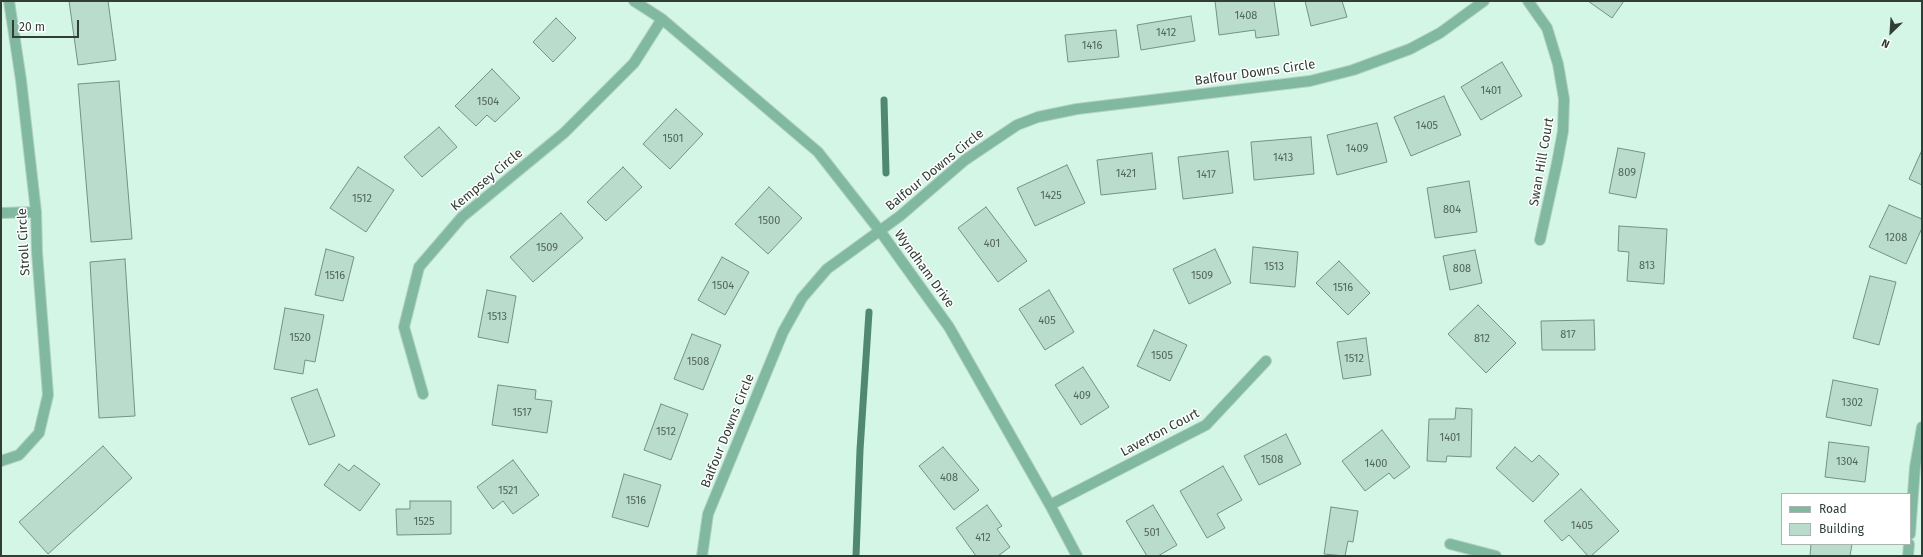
<!DOCTYPE html>
<style>
body{margin:0}
#map{position:relative;width:1923px;height:557px;overflow:hidden;background:#d3f6e6;font-family:"Fira Sans",sans-serif}
canvas{display:block}
.frame{position:absolute;inset:0;border:2px solid #303e37;pointer-events:none}
.legend{position:absolute;left:1781px;top:493px;width:130px;height:52px;box-sizing:border-box;background:#fff;border:1px solid #acb2af;margin:0;padding:5px 7px;list-style:none;font-size:12px;color:#303e37}
.legend li{display:flex;align-items:center;gap:8px;height:20px}
.legend b{width:20px;border:1px solid #acb2af}
.north{position:absolute;left:1871px;top:12px;width:40px;height:40px;-webkit-text-stroke:3px #fff;paint-order:stroke;rotate:205deg;font-size:11px;font-weight:700;line-height:16px;text-align:center;color:#303e37}
.north::after{content:'';display:block;margin:auto;width:14px;height:18px;background:#303e37;clip-path:polygon(50% 0,100% 100%,50% 72%,0 100%)}
.scale{position:absolute;left:12px;top:20px;width:67px;height:18px;box-sizing:border-box;border:2px solid #303e37;border-top:0;padding-left:5px;font-size:12px;line-height:14px;white-space:nowrap;color:#303e37;-webkit-text-stroke:3px #fff;paint-order:stroke}
</style>
<div id="map">
<canvas width="1923" height="557"></canvas>
<div class="frame"></div>
<ul class="legend">
<li><b style="height:5px;background:#81b8a0"></b>Road</li>
<li><b style="height:11px;background:#b9dccc"></b>Building</li>
</ul>
<div class="north">N</div>
<div class="scale">20 m</div>
</div>
<script>
const ctx = document.querySelector('canvas').getContext('2d');
ctx.lineJoin = 'round';
const toPath = rows => new Path2D(rows.map(r => 'M' + r).join(''));
function stroke(path, color, width, dash) { ctx.strokeStyle = color; ctx.lineWidth = width; ctx.lineCap = dash ? 'butt' : 'round'; ctx.setLineDash(dash || []); ctx.stroke(path); }
function fillPath(path, color) { ctx.fillStyle = color; ctx.fill(path, 'evenodd'); }
function write(font, color, halo, rows, align = 'center') {
  ctx.font = font + ' "Fira Sans",sans-serif'; ctx.lineWidth = 3; ctx.setLineDash([]); ctx.textBaseline = 'middle'; ctx.strokeStyle = halo; ctx.fillStyle = color; for (const [text, x, y, turn = 0] of rows) {
    ctx.save(); ctx.translate(x, y); ctx.rotate((+turn || 0) * Math.PI / 180); ctx.textAlign = isNaN(turn) ? turn : align; if (halo) ctx.strokeText(text, 0, 0); ctx.fillText(text, 0, 0); ctx.restore();
  }
}
const stream = toPath([
 [884,100,886,173],
 [856,556,860,450,869,312]
]);
const building = toPath([
 [69,1,108,1,116,60,78,65,69,1],
 [1215,1,1274,1,1279,35,1256,38,1255,30,1219,35,1215,1],
 [1305,1,1342,1,1347,17,1311,26,1305,1],
 [1588,1,1624,1,1612,18,1588,1],
 [1191,16,1195,41,1141,50,1137,25,1191,16],
 [556,18,576,38,553,62,533,42,556,18],
 [1116,30,1119,57,1068,62,1065,35,1116,30],
 [1502,62,1522,96,1481,120,1461,87,1502,62],
 [492,69,520,98,495,122,487,115,476,126,455,106,492,69],
 [119,81,132,239,91,242,78,84,119,81],
 [1444,96,1461,135,1411,156,1394,117,1444,96],
 [676,109,703,134,670,169,643,144,676,109],
 [1377,123,1387,162,1337,175,1327,135,1377,123],
 [439,127,457,147,422,177,404,157,439,127],
 [1311,137,1314,174,1254,180,1251,142,1311,137],
 [1618,148,1645,153,1636,198,1609,193,1618,148],
 [1922,150,1922,185,1909,179,1922,150],
 [1228,151,1233,193,1183,199,1178,157,1228,151],
 [1152,153,1156,189,1101,195,1097,160,1152,153],
 [1067,165,1085,203,1035,226,1017,188,1067,165],
 [358,167,394,190,366,232,330,208,358,167],
 [623,167,642,187,606,221,587,202,623,167],
 [1469,181,1477,232,1435,238,1427,188,1469,181],
 [769,187,802,218,768,254,735,224,769,187],
 [1889,205,1922,219,1922,228,1906,264,1869,247,1889,205],
 [986,207,1027,261,998,282,958,228,986,207],
 [561,213,583,238,533,282,510,257,561,213],
 [1619,226,1667,229,1664,284,1627,281,1629,252,1618,251,1619,226],
 [1253,247,1298,252,1295,287,1250,283,1253,247],
 [326,249,354,257,343,301,315,295,326,249],
 [1215,249,1231,283,1189,304,1173,269,1215,249],
 [1475,250,1482,283,1450,290,1443,256,1475,250],
 [722,257,749,272,725,315,698,300,722,257],
 [125,259,135,416,99,418,90,262,125,259],
 [1339,261,1370,293,1348,315,1316,283,1339,261],
 [1870,276,1896,282,1879,345,1853,338,1870,276],
 [487,290,516,296,508,343,478,337,487,290],
 [1049,290,1074,332,1045,350,1019,309,1049,290],
 [1478,305,1516,343,1486,373,1448,334,1478,305],
 [285,308,324,315,315,362,305,360,303,374,274,369,285,308],
 [1594,320,1595,350,1542,350,1541,321,1594,320],
 [1154,330,1187,345,1170,381,1137,366,1154,330],
 [692,334,721,345,703,390,674,379,692,334],
 [1366,338,1371,375,1343,379,1337,342,1366,338],
 [1083,367,1109,407,1081,425,1055,385,1083,367],
 [1833,380,1878,389,1871,426,1826,417,1833,380],
 [498,385,536,390,535,399,552,401,547,433,492,425,498,385],
 [317,389,335,436,309,445,291,398,317,389],
 [661,404,688,414,671,460,644,450,661,404],
 [1456,408,1472,409,1471,457,1447,456,1446,462,1427,461,1429,419,1455,419,1456,408],
 [1382,430,1410,467,1394,479,1389,473,1365,491,1342,461,1382,430],
 [1286,434,1301,464,1259,485,1244,456,1286,434],
 [1829,442,1869,447,1865,482,1825,477,1829,442],
 [103,446,132,478,48,554,19,522,103,446],
 [943,447,979,490,954,510,919,466,943,447],
 [1515,447,1532,462,1539,455,1559,474,1533,502,1496,468,1515,447],
 [513,460,539,495,513,514,503,501,493,509,477,487,513,460],
 [339,464,349,471,354,465,380,484,360,511,324,485,339,464],
 [1223,466,1242,500,1217,514,1225,528,1207,538,1180,491,1223,466],
 [624,474,661,485,648,527,612,517,624,474],
 [1581,489,1619,531,1591,556,1588,556,1569,535,1562,541,1544,521,1581,489],
 [410,501,451,501,451,534,397,535,396,509,410,509,410,501],
 [987,505,1002,526,997,529,1010,547,998,556,976,556,956,528,987,505],
 [1153,505,1177,545,1158,556,1147,556,1126,521,1153,505],
 [1331,507,1358,511,1353,542,1348,541,1345,556,1324,554,1331,507],
 [1811,544,1852,544,1850,556,1810,556,1811,544]
]);
const minor = toPath([
 [634,1,662,19,818,152,880,231,949,327,1050,505,1077,556],
 [1528,1,1547,28,1558,64,1564,99,1563,131,1557,163,1540,240],
 [1,213,36,212],
 [423,394,404,327,419,267,462,217,564,133,634,63,662,19],
 [1,461,19,455,39,433,48,395,37,252,36,212,21,80,9,1],
 [1050,505,1206,425,1266,361],
 [1910,534,1915,467,1922,427],
 [1450,544,1496,556],
 [702,556,708,514,783,332,802,298,827,269,900,216,965,160,1017,125,1038,117,1077,109,1310,81,1353,70,1410,49,1440,33,1484,1],
 [1908,556,1909,544]
]);
const numberNames = [
 ["1408",1246,16],
 ["1412",1166,33],
 ["1416",1092,46],
 ["1401",1491,91],
 ["1504",488,102],
 ["1405",1427,126],
 ["1501",673,139],
 ["1409",1357,149],
 ["1413",1283,158],
 ["809",1627,173],
 ["1421",1126,174],
 ["1417",1206,175],
 ["1425",1051,196],
 ["1512",362,199],
 ["804",1452,210],
 ["1500",769,221],
 ["1208",1896,238],
 ["401",992,244],
 ["1509",547,248],
 ["813",1647,266],
 ["1513",1274,267],
 ["808",1462,269],
 ["1516",335,276],
 ["1509",1202,276],
 ["1504",723,286],
 ["1516",1343,288],
 ["1513",497,317],
 ["405",1047,321],
 ["817",1568,335],
 ["1520",300,338],
 ["812",1482,339],
 ["1505",1162,356],
 ["1512",1354,359],
 ["1508",698,362],
 ["409",1082,396],
 ["1302",1852,403],
 ["1517",522,413],
 ["1512",666,432],
 ["1401",1450,438],
 ["1508",1272,460],
 ["1304",1847,462],
 ["1400",1376,464],
 ["408",949,478],
 ["1521",508,491],
 ["1516",636,501],
 ["1525",424,522],
 ["1405",1582,526],
 ["501",1152,533],
 ["412",983,538]
];
const streetNames = [
 ["Balfour Downs Circle",1255,73,-8],
 ["Swan Hill Court",1542,162,-80],
 ["Balfour Downs Circle",935,170,-39],
 ["Kempsey Circle",487,180,-40],
 ["Stroll Circle",24,242,-93],
 ["Wyndham Drive",924,269,54],
 ["Balfour Downs Circle",728,431,-68],
 ["Laverton Court",1160,433,-28]
];
stroke(stream, '#508871', 7);
fillPath(building, '#b9dccc');
stroke(building, '#729384', 1);
stroke(minor, '#b2d1c3', 12);
stroke(minor, '#81b8a0', 10);
write('11px', '#52665c', null, numberNames);
write('13px', '#303e37', '#fff', streetNames);
</script>
